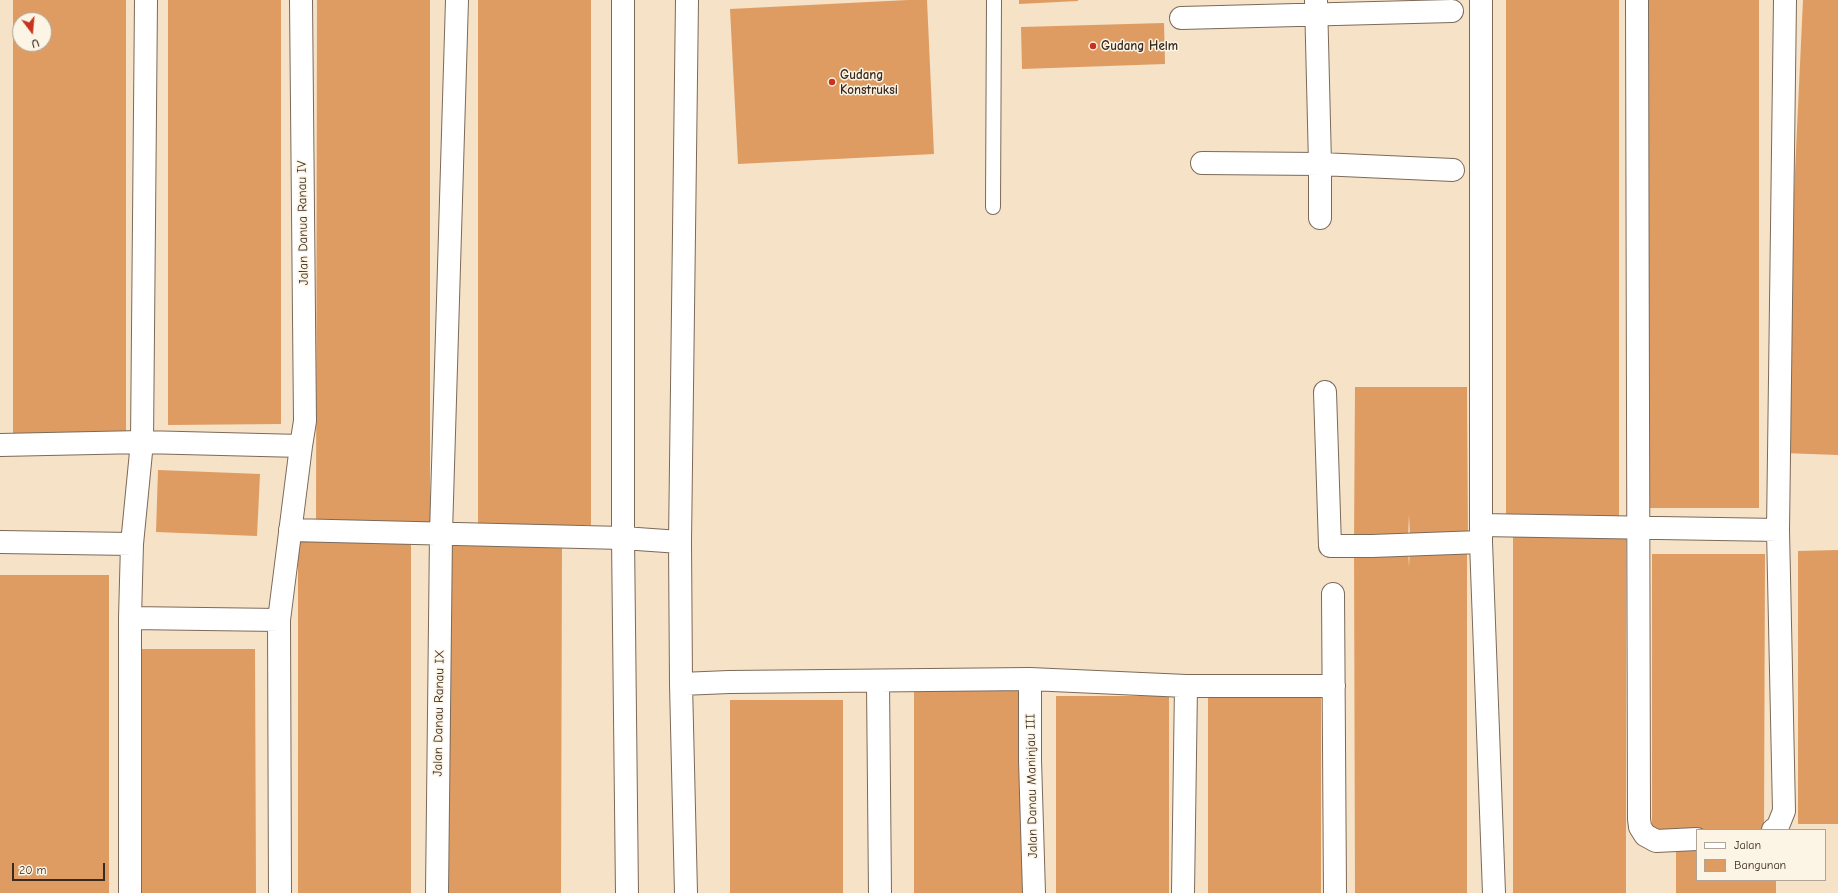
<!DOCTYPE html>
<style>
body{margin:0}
#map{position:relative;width:1838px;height:893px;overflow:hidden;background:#f5e2c7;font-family:"Comic Neue",sans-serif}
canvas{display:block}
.legend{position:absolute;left:1696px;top:829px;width:130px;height:52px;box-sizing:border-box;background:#fcf5e5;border:1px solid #afa495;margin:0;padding:5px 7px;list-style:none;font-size:12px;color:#3b2a1e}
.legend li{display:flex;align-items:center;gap:8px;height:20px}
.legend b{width:20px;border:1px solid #afa495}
.north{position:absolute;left:12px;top:12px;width:40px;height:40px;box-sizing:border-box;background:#fcf5e5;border:1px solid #afa495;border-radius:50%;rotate:164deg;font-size:11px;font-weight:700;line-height:16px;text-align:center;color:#3b2a1e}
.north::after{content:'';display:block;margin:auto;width:14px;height:18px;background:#c8321e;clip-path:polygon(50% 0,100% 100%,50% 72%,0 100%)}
.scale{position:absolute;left:12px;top:863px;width:93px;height:18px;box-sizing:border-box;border:2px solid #3b2a1e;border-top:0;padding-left:5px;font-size:12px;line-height:14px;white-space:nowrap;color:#3b2a1e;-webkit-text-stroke:3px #fcf5e5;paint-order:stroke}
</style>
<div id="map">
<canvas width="1838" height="893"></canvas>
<ul class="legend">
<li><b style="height:5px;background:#fff"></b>Jalan</li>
<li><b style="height:11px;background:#de9c63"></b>Bangunan</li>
</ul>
<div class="north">U</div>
<div class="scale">20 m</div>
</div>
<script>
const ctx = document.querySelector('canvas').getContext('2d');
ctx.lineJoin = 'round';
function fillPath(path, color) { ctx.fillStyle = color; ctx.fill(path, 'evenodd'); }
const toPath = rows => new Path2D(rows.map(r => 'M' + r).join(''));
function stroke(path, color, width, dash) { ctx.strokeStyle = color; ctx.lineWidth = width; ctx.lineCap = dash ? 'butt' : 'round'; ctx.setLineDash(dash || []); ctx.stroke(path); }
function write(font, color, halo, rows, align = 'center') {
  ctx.font = font + ' "Comic Neue",sans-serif'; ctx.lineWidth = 3; ctx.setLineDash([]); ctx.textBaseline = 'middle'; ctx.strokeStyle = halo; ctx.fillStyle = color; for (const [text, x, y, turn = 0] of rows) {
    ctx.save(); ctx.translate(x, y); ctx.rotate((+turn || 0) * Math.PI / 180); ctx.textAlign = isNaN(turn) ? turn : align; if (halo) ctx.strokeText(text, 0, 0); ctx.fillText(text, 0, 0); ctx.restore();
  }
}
const building = toPath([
 [13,0,126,0,126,433,13,433],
 [20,20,44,20,44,44,20,44],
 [168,0,281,0,281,424,168,425],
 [317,0,430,0,430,525,316,526],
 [478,0,591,0,591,525,478,525],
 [908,0,927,0,934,154,738,164,730,9],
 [1019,0,1078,0,1078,1,1019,4],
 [1506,0,1619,0,1619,522,1506,523],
 [1646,0,1759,0,1759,508,1645,508],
 [1803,0,1838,0,1838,455,1783,453,1787,343],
 [1164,23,1165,64,1022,69,1021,27],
 [1355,387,1467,387,1468,542,1410,537,1409,514,1408,540,1354,542],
 [158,470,260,474,257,536,156,532],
 [1513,535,1626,535,1626,893,1513,893],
 [411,538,411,893,298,893,298,539],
 [448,546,562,546,561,893,448,893],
 [1408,547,1409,567,1410,547,1467,547,1467,893,1355,893,1354,548],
 [1838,550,1838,824,1798,824,1798,551],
 [1652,554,1765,554,1764,830,1697,830,1652,832],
 [0,575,109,575,109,893,0,893],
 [142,649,255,649,256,893,142,893],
 [1027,682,1027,893,914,893,914,683],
 [1056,696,1169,696,1169,893,1056,893],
 [1208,697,1321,697,1321,893,1208,893],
 [730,700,843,700,843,893,730,893],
 [1676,847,1697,847,1697,880,1776,880,1776,893,1676,893]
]);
const service = toPath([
 [993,207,994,0]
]);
const minor = toPath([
 [623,0,623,538,627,893],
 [1316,0,1320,164,1320,218],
 [1481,0,1481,542,1494,893],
 [1637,0,1639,819,1640,827,1645,835,1656,841,1697,839],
 [1181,18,1452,11],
 [1202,163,1320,164,1453,170],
 [1325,392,1330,546,1372,546,1481,542],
 [0,445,142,442,301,446],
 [1481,525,1778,530],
 [290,530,623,538,680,542],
 [0,542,132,544],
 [1333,594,1335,893],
 [130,618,279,620],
 [1030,679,1030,760,1034,893],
 [878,682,880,893],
 [681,684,729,682,1030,679,1186,686,1334,686],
 [1773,830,1778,826,1784,811,1778,530,1785,0],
 [130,893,130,618,132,544,142,442,146,0],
 [280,893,279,620,301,446,305,421,301,0],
 [437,893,441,533,457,0],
 [686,893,681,684,680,542,687,0],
 [1183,893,1186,686]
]);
const markers = [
 [1093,46,4,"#c8321e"],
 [832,82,4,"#c8321e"]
];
const poiNames = [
 ["Gudang Helm",1101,46],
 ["Gudang",840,75],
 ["Konstruksi",840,90]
];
const streetNames = [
 ["Jalan Danua Ranau IV",303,223,-91],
 ["Jalan Danau Ranau IX",439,713,-89],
 ["Jalan Danau Maninjau III",1032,786,-91]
];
fillPath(building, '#de9c63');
stroke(service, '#7c6a59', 16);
stroke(minor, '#7c6a59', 24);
stroke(service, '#fff', 14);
stroke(minor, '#fff', 22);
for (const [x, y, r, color] of markers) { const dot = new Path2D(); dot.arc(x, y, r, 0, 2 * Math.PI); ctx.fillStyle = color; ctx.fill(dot); stroke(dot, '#fcf5e5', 1.5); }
write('bold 13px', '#3b2a1e', '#fcf5e5', poiNames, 'left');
write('13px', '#3b2a1e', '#fcf5e5', streetNames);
</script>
